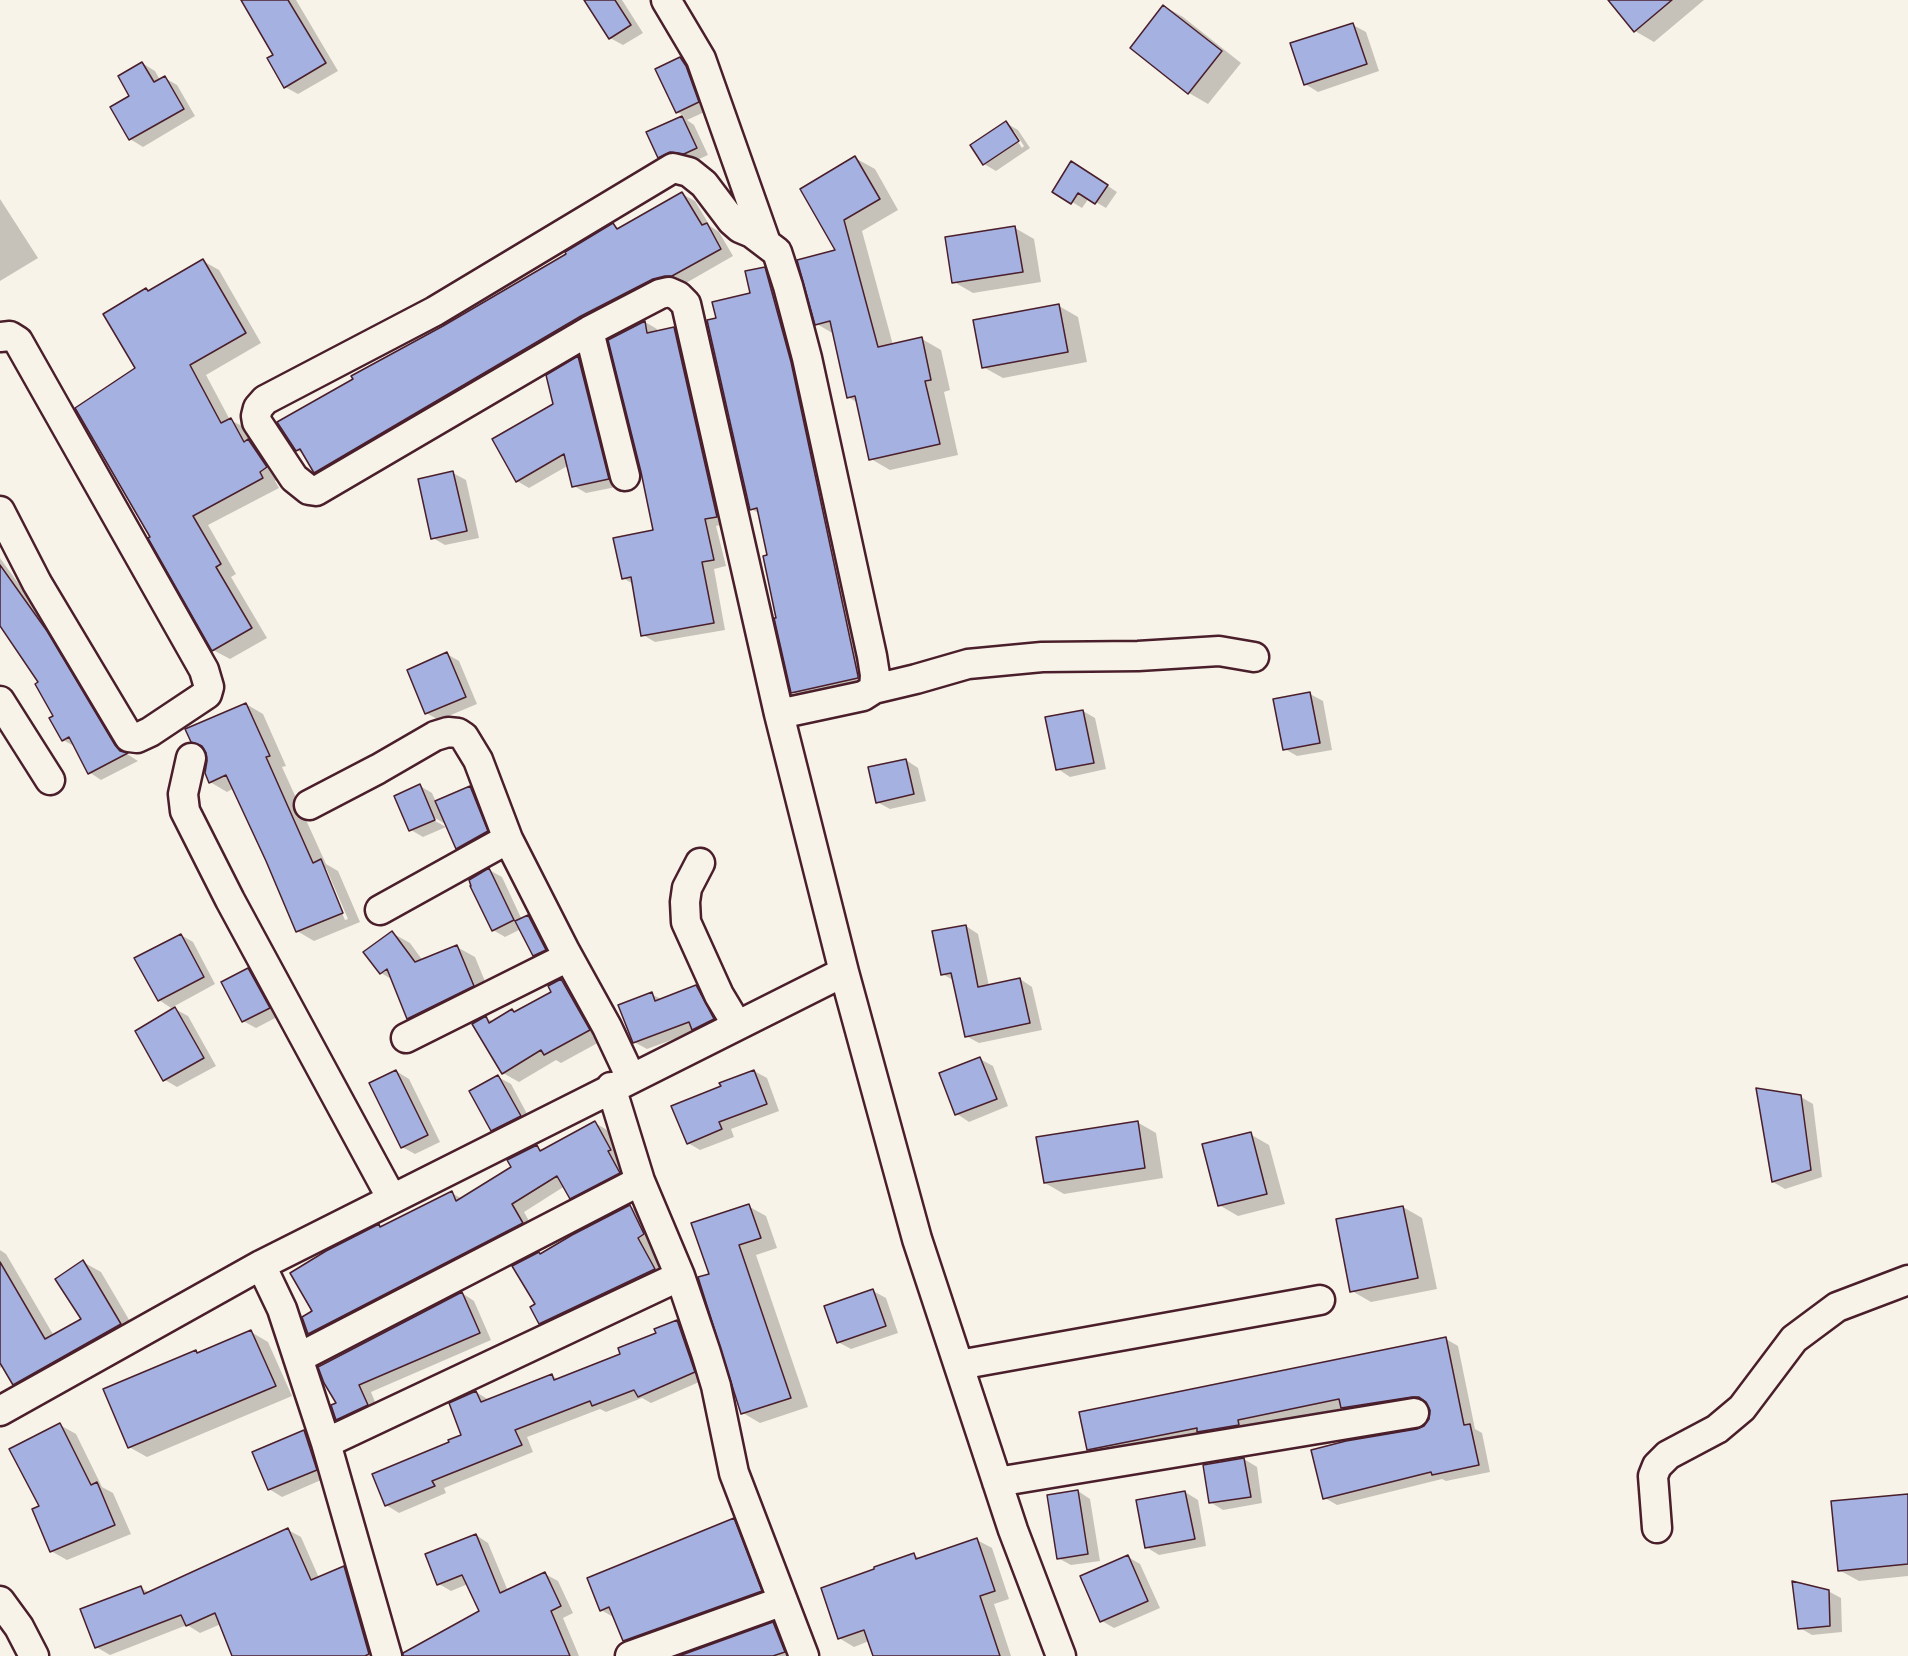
<!DOCTYPE html>
<style>
body{margin:0}
canvas{display:block;background:#f7f3e8}
</style>
<canvas width="1908" height="1656"></canvas>
<script>
const ctx = document.querySelector('canvas').getContext('2d');
ctx.lineJoin = 'round';
function fillPath(path, color) { ctx.fillStyle = color; ctx.fill(path, 'evenodd'); }
const toPath = rows => new Path2D(rows.map(r => 'M' + r).join(''));
function stroke(path, color, width, dash) { ctx.strokeStyle = color; ctx.lineWidth = width; ctx.lineCap = dash ? 'butt' : 'round'; ctx.setLineDash(dash || []); ctx.stroke(path); }
const shadow = toPath([
 [253,0,296,0,338,71,298,94,285,87,275,56],
 [586,0,622,0,643,33,623,45,610,38],
 [1609,0,1704,0,1654,42,1635,31],
 [1164,6,1183,17,1241,63,1208,104,1189,93,1132,48],
 [1353,25,1366,32,1379,71,1318,92,1305,84],
 [680,58,693,66,711,109,687,120,694,125,708,155,697,160,683,158,672,164,659,157,648,133,684,116,677,112],
 [142,63,155,71,160,80,165,78,177,85,195,116,143,147,130,139,112,108,131,97],
 [1006,123,1018,130,1030,148,996,171,984,164],
 [1011,131,1014,131,1024,146,1022,148],
 [855,158,875,169,898,210,862,231,893,345,922,339,941,350,950,390,944,392,958,455,890,470,871,459,858,403,848,397,834,334,817,324,837,251],
 [1082,169,1117,192,1106,208,1089,198,1082,208,1054,191],
 [682,194,695,201,710,226,719,232,733,256,686,283,679,282,328,479,315,472,305,455,297,450,443,327,568,255,613,225,620,229],
 [0,199,38,258,0,281],
 [1015,228,1034,239,1041,282,973,293,954,282],
 [203,261,219,270,261,343,206,375,230,420,248,429,283,477,275,481,279,488,208,525,236,574,231,577,267,638,230,659,213,650,137,369,149,292],
 [764,269,779,277,872,686,807,700,792,692,778,619,769,556,760,514,751,509,718,319,752,294],
 [1059,306,1078,317,1087,362,1003,378,983,367],
 [645,322,657,329,657,332,674,329,686,336,729,523,716,526,726,566,714,569,725,630,655,642,643,635,633,584,623,578,655,532],
 [578,358,591,365,621,486,586,493,574,486,569,465,529,488,517,481],
 [453,473,466,480,479,538,445,545,433,538],
 [0,558,59,640,127,754,138,761,101,780,89,772,76,747,63,740,40,683,0,624],
 [447,654,459,661,477,704,439,720,426,713],
 [1310,694,1323,701,1332,750,1297,756,1285,749],
 [246,704,263,714,286,766,282,767,326,864,338,871,360,922,314,941,297,931,234,788,227,792,210,782,209,761,206,749,192,741],
 [323,868,326,868,348,919,345,920],
 [1083,711,1095,718,1106,769,1070,777,1058,769],
 [906,760,918,768,926,801,890,809,877,802],
 [420,786,432,793,436,802,470,788,483,795,499,839,469,855,457,848,447,825,430,815,428,817,446,827,423,837,411,830],
 [489,870,502,877,522,920,528,917,541,924,557,957,547,962,534,955,521,929,505,937,493,930],
 [966,926,978,934,989,986,1020,979,1032,987,1042,1030,979,1043,966,1036,955,981,942,974],
 [392,933,410,943,423,961,457,947,475,957,491,996,426,1028,409,1018,393,980,381,973],
 [181,935,193,942,215,984,171,1008,159,1000],
 [248,970,261,977,281,1015,256,1028,243,1021],
 [561,980,578,990,605,1039,561,1063,556,1060,519,1082,503,1073,486,1018,494,1022,512,1011,516,1013,553,993],
 [696,987,709,994,726,1026,696,1031,647,1049,634,1042,651,994,663,1000],
 [175,1009,188,1016,216,1066,177,1087,165,1080,137,1031],
 [980,1059,993,1066,1008,1106,969,1122,957,1114,941,1074],
 [396,1071,409,1079,440,1142,415,1154,402,1147],
 [754,1071,767,1078,779,1111,731,1129,734,1137,700,1150,688,1143,723,1087],
 [498,1077,511,1084,532,1123,505,1137,492,1130],
 [1801,1097,1813,1104,1822,1177,1785,1189,1773,1182],
 [1137,1122,1156,1133,1163,1178,1064,1194,1045,1183],
 [595,1123,607,1130,622,1157,632,1180,584,1205,571,1197,565,1186,524,1212,534,1230,322,1340,310,1333,314,1312,379,1226,382,1228,452,1193,462,1199,513,1168,537,1147,544,1151],
 [1250,1134,1269,1145,1285,1204,1238,1216,1219,1205],
 [630,1206,643,1214,656,1241,650,1245,667,1277,553,1330,540,1323,542,1255],
 [748,1206,766,1216,777,1248,756,1255,808,1407,760,1423,743,1413,711,1275],
 [1403,1207,1422,1218,1437,1289,1371,1302,1352,1291],
 [0,1250,6,1254,54,1336,83,1320,83,1262,101,1272,138,1335,32,1394,14,1384,3,1366,0,1368],
 [873,1291,886,1298,898,1333,851,1349,838,1342],
 [462,1293,474,1301,491,1340,371,1392,379,1412,350,1426,337,1419,333,1406],
 [677,1322,690,1329,706,1379,651,1403,642,1398,606,1412,600,1409,527,1437,533,1452,444,1488,446,1493,399,1513,386,1505,451,1443,463,1436,476,1392,489,1400,552,1376,558,1379,622,1355],
 [251,1332,268,1342,292,1396,147,1457,129,1447,195,1352,199,1354],
 [1446,1339,1458,1346,1475,1429,1482,1433,1490,1472,1446,1481,1442,1479,1337,1505,1325,1498,1418,1431,1425,1427,1431,1420,1432,1411,1429,1403,1425,1403,1355,1415,1343,1408,1101,1456,1088,1449],
 [60,1425,76,1434,102,1487,113,1493,131,1534,67,1560,51,1551,41,1507],
 [304,1432,317,1439,328,1477,282,1497,269,1489],
 [1244,1459,1257,1467,1262,1503,1223,1510,1210,1502],
 [1078,1491,1090,1499,1100,1561,1071,1565,1058,1558],
 [1185,1492,1198,1500,1206,1546,1159,1555,1146,1547],
 [1908,1495,1908,1576,1859,1581,1839,1570],
 [733,1520,748,1528,775,1599,639,1649,624,1640,615,1618,601,1610],
 [288,1530,301,1537,319,1578,342,1582,377,1644,380,1656,234,1656,221,1624,200,1633,187,1625,110,1655,96,1647,141,1588,150,1593],
 [476,1535,488,1543,508,1591,545,1574,558,1581,573,1613,563,1618,579,1656,422,1656,481,1612,468,1584,451,1591,439,1584],
 [977,1540,992,1548,1009,1599,994,1604,1011,1656,874,1656,869,1641,854,1647,839,1638,914,1555,921,1559],
 [1128,1557,1140,1564,1160,1608,1114,1628,1102,1621],
 [1828,1591,1841,1598,1842,1632,1812,1635,1800,1628],
 [773,1624,786,1631,795,1656,683,1656]
]);
const building = toPath([
 [241,0,288,0,326,63,284,88,267,58,273,55,241,0],
 [584,0,615,0,631,25,609,39,584,0],
 [1608,0,1672,0,1634,32,1608,0],
 [1163,5,1222,51,1188,94,1130,48,1163,5],
 [1353,23,1367,64,1304,85,1290,43,1353,23],
 [680,57,686,66,699,102,676,113,655,69,680,57],
 [142,62,154,82,165,76,184,109,129,140,110,107,129,96,118,76,142,62],
 [682,116,697,148,684,154,670,152,658,158,646,132,682,116],
 [1006,121,1019,141,983,165,970,145,1006,121],
 [855,156,880,199,844,220,878,347,922,337,931,380,925,381,940,444,869,460,855,396,847,398,830,321,815,325,797,260,835,250,800,189,855,156],
 [1071,161,1108,185,1095,204,1078,193,1071,204,1052,192,1071,161],
 [682,192,702,225,707,223,721,249,672,276,665,276,653,279,581,316,314,473,300,449,296,451,277,422,353,379,351,376,443,326,566,254,565,252,613,223,617,229,682,192],
 [1015,226,1023,272,952,283,945,237,1015,226],
 [203,259,246,333,190,365,221,423,231,418,244,442,248,439,267,467,260,472,263,478,193,516,221,564,216,567,252,628,212,651,148,538,150,537,75,408,135,368,103,314,146,288,148,291,203,259],
 [765,267,791,362,858,676,858,678,791,693,774,618,776,618,763,556,767,555,757,508,750,510,707,320,716,318,712,302,750,293,745,271,765,267],
 [1059,304,1068,352,982,368,973,320,1059,304],
 [645,321,647,333,674,327,717,517,705,519,714,560,702,562,714,623,641,636,631,577,622,579,613,538,653,530,641,472,608,340,645,321],
 [578,356,609,479,572,487,564,454,516,482,492,439,553,404,546,375,578,356],
 [453,471,467,531,431,539,418,479,453,471],
 [0,565,47,631,115,745,120,751,128,753,88,774,69,737,62,741,49,718,53,716,35,684,38,682,0,626,0,565],
 [447,652,466,697,425,714,407,670,447,652],
 [1310,692,1320,743,1283,750,1273,699,1310,692],
 [246,703,270,756,266,757,313,863,321,859,343,913,296,932,266,861,226,775,209,783,205,773,207,761,206,753,202,746,191,742,185,729,246,703],
 [1083,710,1094,763,1056,770,1045,717,1083,710],
 [906,759,914,794,876,803,868,767,906,759],
 [420,784,435,820,409,831,394,796,420,784],
 [470,786,488,831,456,849,435,801,470,786],
 [489,868,514,920,492,931,470,886,471,886,469,880,489,868],
 [528,915,546,950,533,956,515,921,528,915],
 [966,925,978,987,1020,978,1030,1023,965,1037,951,973,941,975,932,931,966,925],
 [392,931,415,962,457,945,474,986,407,1019,387,969,380,974,363,952,392,931],
 [181,934,204,977,158,1001,134,958,181,934],
 [248,968,270,1008,242,1022,221,982,248,968],
 [561,979,590,1030,544,1055,541,1050,502,1074,472,1024,486,1016,489,1023,512,1009,514,1012,551,992,548,986,561,979],
 [696,985,714,1019,692,1030,689,1022,633,1043,618,1005,652,992,655,1001,696,985],
 [175,1007,204,1058,163,1081,135,1031,175,1007],
 [980,1057,997,1099,955,1115,939,1073,980,1057],
 [396,1070,428,1135,401,1148,369,1083,396,1070],
 [754,1070,767,1104,719,1122,722,1129,687,1144,671,1106,721,1086,719,1083,754,1070],
 [498,1075,521,1116,491,1131,469,1091,498,1075],
 [1756,1088,1801,1095,1811,1170,1772,1182,1756,1088],
 [595,1121,611,1150,608,1151,620,1173,570,1199,557,1176,512,1204,523,1223,308,1334,302,1317,312,1311,290,1273,326,1251,379,1224,380,1227,452,1191,456,1201,511,1167,507,1160,537,1145,540,1151,595,1121],
 [1138,1121,1145,1168,1044,1183,1036,1137,1138,1121],
 [1251,1132,1267,1194,1218,1206,1202,1144,1251,1132],
 [749,1204,761,1238,739,1245,791,1398,741,1414,698,1277,709,1274,691,1223,749,1204],
 [630,1205,644,1234,638,1238,655,1269,539,1324,530,1307,535,1304,512,1266,539,1252,540,1254,572,1235,630,1205],
 [1403,1206,1418,1278,1350,1292,1336,1219,1403,1206],
 [83,1260,121,1324,13,1385,0,1363,0,1262,45,1339,81,1319,55,1279,83,1260],
 [873,1289,886,1326,837,1343,824,1306,873,1289],
 [462,1292,480,1333,359,1385,368,1405,336,1420,331,1405,336,1403,324,1383,318,1367,462,1292],
 [677,1320,695,1372,638,1397,634,1390,592,1406,590,1401,515,1430,522,1445,432,1481,435,1486,385,1506,372,1474,449,1442,448,1440,461,1435,449,1403,476,1391,481,1402,552,1374,554,1380,620,1354,618,1348,656,1333,654,1329,677,1320],
 [251,1330,276,1386,128,1448,103,1389,196,1350,197,1353,251,1330],
 [1446,1337,1464,1425,1470,1424,1479,1465,1432,1475,1431,1472,1323,1499,1311,1450,1346,1441,1417,1429,1424,1426,1429,1419,1430,1410,1426,1402,1419,1397,1412,1397,1341,1408,1339,1399,1238,1420,1239,1425,1197,1432,1197,1428,1087,1450,1079,1412,1446,1337],
 [60,1423,91,1485,97,1482,115,1525,50,1552,32,1509,39,1506,9,1449,60,1423],
 [304,1430,317,1470,268,1490,252,1452,304,1430],
 [1244,1458,1251,1497,1209,1503,1203,1465,1244,1458],
 [1078,1490,1088,1554,1057,1559,1047,1495,1078,1490],
 [1185,1491,1195,1539,1145,1548,1136,1500,1185,1491],
 [1908,1494,1908,1564,1838,1571,1831,1501,1908,1494],
 [734,1518,762,1591,623,1641,609,1607,600,1611,587,1578,734,1518],
 [288,1528,311,1580,344,1566,369,1654,365,1656,232,1656,215,1613,186,1626,181,1615,95,1648,80,1609,141,1586,144,1594,288,1528],
 [476,1534,500,1593,545,1572,561,1606,551,1611,570,1656,403,1656,403,1653,479,1611,462,1575,437,1585,425,1554,476,1534],
 [977,1538,995,1591,980,1596,1000,1656,873,1656,864,1630,838,1639,821,1588,874,1569,874,1567,914,1553,916,1559,977,1538],
 [1128,1555,1148,1601,1100,1622,1080,1576,1128,1555],
 [1792,1581,1829,1590,1830,1626,1798,1629,1792,1581],
 [773,1622,785,1652,773,1656,679,1656,773,1622]
]);
const minor = toPath([
 [666,0,701,59,766,243],
 [673,168,689,172,704,184,732,221,740,228,752,233,777,252,788,286,807,358,872,656,875,675,874,689,863,696,779,714,686,304,678,296,669,292,660,294,589,331,316,491,309,490,294,478,257,422,256,416,258,408,265,400,435,311,673,168],
 [589,331,625,476],
 [0,337,10,336,18,341,204,670,209,687,207,694,150,732,137,738,129,737,37,583,0,511],
 [874,689,916,679,968,664,1042,657,1138,656,1219,651,1254,657],
 [0,701,50,780],
 [779,714,844,972],
 [191,758,183,794,185,811,230,900,392,1199],
 [309,805,378,769,435,736,448,732,458,733,464,737,478,760,508,839,565,951,607,1027,631,1078],
 [700,863,687,888,685,902,686,922,719,995,737,1025],
 [380,910,508,839],
 [406,1038,568,957],
 [611,1087,640,1181,680,1276,706,1353,716,1386,734,1473,804,1656],
 [261,1265,282,1309,326,1443,387,1656],
 [298,1358,640,1181],
 [959,1365,1320,1300],
 [0,1411,261,1265,844,972,917,1239,1013,1530,1061,1656],
 [326,1443,680,1276],
 [997,1482,1414,1413],
 [1657,1528,1653,1476,1657,1466,1668,1455,1717,1429,1742,1408,1794,1339,1837,1307,1908,1280],
 [0,1601,19,1627,34,1656],
 [630,1656,783,1601]
]);
fillPath(shadow, '#0003');
fillPath(building, '#a4b1e1');
stroke(building, '#4a1f2b', 1.5);
stroke(minor, '#4a1f2b', 33);
stroke(minor, '#f7f3e8', 28);
</script>
